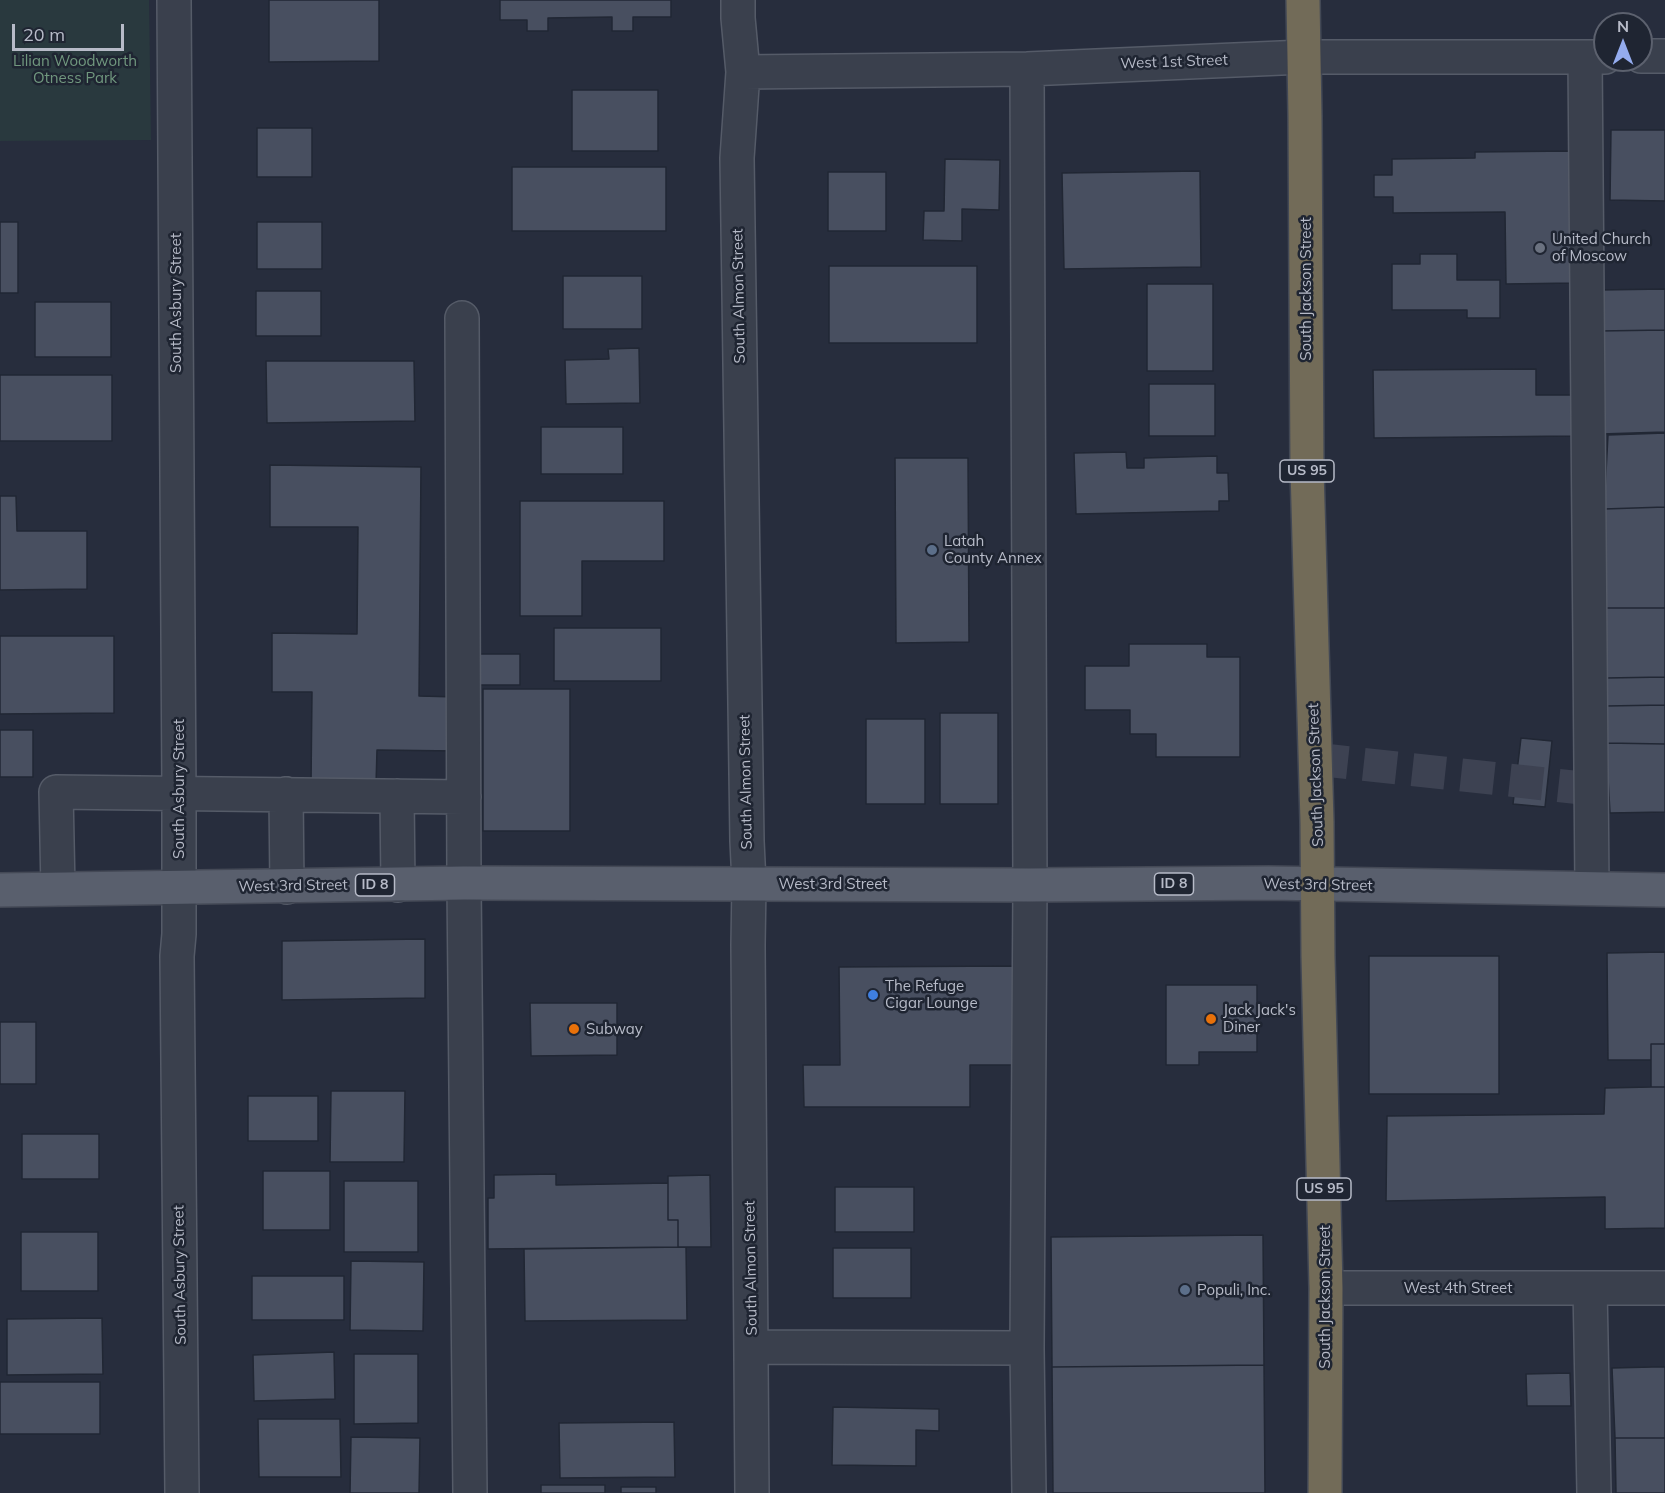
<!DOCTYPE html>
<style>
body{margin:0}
#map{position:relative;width:1665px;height:1493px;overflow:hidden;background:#272d3d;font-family:Mulish,sans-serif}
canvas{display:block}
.north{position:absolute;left:1593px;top:12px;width:60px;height:60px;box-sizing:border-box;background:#1f2532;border:2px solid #5c616e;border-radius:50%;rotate:0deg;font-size:16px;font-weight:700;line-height:24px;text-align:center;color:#b7bbc8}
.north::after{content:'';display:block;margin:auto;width:21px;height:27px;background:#94acef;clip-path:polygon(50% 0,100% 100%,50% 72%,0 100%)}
.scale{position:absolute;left:12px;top:24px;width:112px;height:27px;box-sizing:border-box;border:3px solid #b7bbc8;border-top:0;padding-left:8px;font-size:18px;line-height:21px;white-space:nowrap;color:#b7bbc8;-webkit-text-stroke:4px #1f2532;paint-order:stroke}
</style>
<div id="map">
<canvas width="1665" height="1493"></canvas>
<div class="north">N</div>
<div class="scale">20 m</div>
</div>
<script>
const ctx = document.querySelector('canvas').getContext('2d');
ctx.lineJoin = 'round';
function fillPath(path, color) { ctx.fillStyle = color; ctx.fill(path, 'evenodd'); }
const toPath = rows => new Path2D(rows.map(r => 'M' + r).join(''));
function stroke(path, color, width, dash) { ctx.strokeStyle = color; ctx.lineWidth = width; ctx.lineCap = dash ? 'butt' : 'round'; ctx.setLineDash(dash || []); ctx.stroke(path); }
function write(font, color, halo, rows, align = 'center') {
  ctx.font = font + ' Mulish,sans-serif'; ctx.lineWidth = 5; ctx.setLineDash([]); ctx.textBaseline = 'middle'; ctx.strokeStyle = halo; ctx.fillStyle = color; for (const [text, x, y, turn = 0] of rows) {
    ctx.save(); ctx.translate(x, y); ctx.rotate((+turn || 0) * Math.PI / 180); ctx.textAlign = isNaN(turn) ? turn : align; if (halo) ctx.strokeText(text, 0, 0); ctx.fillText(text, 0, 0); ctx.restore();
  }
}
const green = toPath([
 [0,0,149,0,151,140,0,141]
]);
const building = toPath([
 [269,0,379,0,379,61,269,62,269,0],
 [500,0,671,0,671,17,633,17,633,31,612,31,612,17,548,18,548,31,527,31,527,20,500,20,500,0],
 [572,90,658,90,658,151,572,151,572,90],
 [257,128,312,128,312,177,257,177,257,128],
 [1611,130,1665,130,1665,201,1610,200,1611,130],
 [1573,151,1574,283,1506,284,1505,212,1393,213,1393,197,1374,197,1374,175,1392,175,1392,159,1475,158,1475,152,1573,151],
 [945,159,1000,160,999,210,962,209,962,241,923,240,924,211,944,211,945,159],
 [512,167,666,167,666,231,512,231,512,167],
 [1200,171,1201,267,1064,269,1062,173,1200,171],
 [828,172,886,172,886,231,828,231,828,172],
 [0,222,18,222,18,293,0,293,0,222],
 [257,222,322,222,322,269,257,269,257,222],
 [1420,254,1457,254,1457,280,1500,280,1500,318,1467,318,1467,310,1392,310,1392,264,1420,264,1420,254],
 [829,266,977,266,977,343,829,343,829,266],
 [563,276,642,276,642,329,563,329,563,276],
 [1147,284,1213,284,1213,371,1147,371,1147,284],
 [1665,289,1665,330,1599,331,1600,290,1665,289],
 [256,291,321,291,321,336,256,336,256,291],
 [35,302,111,302,111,357,35,357,35,302],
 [1665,330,1665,432,1601,434,1599,331,1665,330],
 [639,348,640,403,566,404,565,360,609,359,608,349,639,348],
 [266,361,414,361,415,421,267,423,266,361],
 [1536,369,1536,395,1574,395,1574,436,1374,438,1373,370,1536,369],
 [0,375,112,375,112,441,0,441,0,375],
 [1149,384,1215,384,1215,436,1149,436,1149,384],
 [541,427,623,427,623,474,541,474,541,427],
 [1665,433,1665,507,1604,509,1608,435,1665,433],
 [1126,452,1127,468,1144,468,1144,458,1217,456,1217,473,1228,473,1229,501,1219,501,1219,511,1076,514,1074,453,1126,452],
 [895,458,968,458,969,642,896,643,895,458],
 [270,465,421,467,419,696,457,697,456,751,377,750,376,785,311,784,312,692,272,692,272,633,357,634,358,527,270,527,270,465],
 [0,496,16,496,17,531,87,531,87,589,0,590,0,496],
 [520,501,664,501,664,561,582,561,582,616,520,616,520,501],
 [1665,507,1665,608,1606,608,1604,509,1665,507],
 [1606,608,1665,608,1665,677,1606,678,1606,608],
 [554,628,661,628,661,681,554,681,554,628],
 [0,636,114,636,114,713,0,714,0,636],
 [1129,644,1207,644,1207,657,1240,657,1240,757,1156,757,1156,734,1130,734,1130,710,1085,710,1085,666,1129,666,1129,644],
 [480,654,520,654,520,685,480,685,480,654],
 [1665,677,1665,705,1606,706,1606,678,1665,677],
 [483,689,570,689,570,831,483,831,483,689],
 [1665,705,1665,744,1606,743,1606,706,1665,705],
 [940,713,998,713,998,804,940,804,940,713],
 [866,719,925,719,925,804,866,804,866,719],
 [0,730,33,730,33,777,0,777,0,730],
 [1521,738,1552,741,1545,807,1513,804,1521,738],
 [1606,743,1665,744,1665,812,1610,813,1606,743],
 [425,939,425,998,282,1000,282,941,425,939],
 [1665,952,1665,1044,1651,1044,1651,1060,1608,1060,1607,953,1665,952],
 [1369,956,1499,956,1499,1094,1369,1094,1369,956],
 [1015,966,1015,1065,970,1065,970,1107,804,1107,803,1065,840,1065,839,967,1015,966],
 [1166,985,1257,985,1257,1052,1199,1052,1199,1065,1166,1065,1166,985],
 [530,1003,617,1003,617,1055,531,1056,530,1003],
 [0,1022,36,1022,36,1084,0,1084,0,1022],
 [1651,1044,1665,1044,1665,1087,1651,1087,1651,1044],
 [1651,1087,1665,1087,1665,1228,1605,1229,1605,1197,1386,1201,1387,1116,1604,1114,1605,1088,1651,1087],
 [331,1091,405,1091,404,1162,330,1162,331,1091],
 [248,1096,318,1096,318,1141,248,1141,248,1096],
 [22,1134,99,1134,99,1179,22,1179,22,1134],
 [263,1171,330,1171,330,1230,263,1230,263,1171],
 [556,1174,556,1185,668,1183,668,1220,678,1220,678,1247,488,1249,488,1198,494,1198,494,1175,556,1174],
 [710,1175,711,1247,678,1247,678,1220,668,1220,668,1176,710,1175],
 [344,1181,418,1181,418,1252,344,1252,344,1181],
 [835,1187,914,1187,914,1232,835,1232,835,1187],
 [21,1232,98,1232,98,1291,21,1291,21,1232],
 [1263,1235,1264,1365,1052,1367,1051,1237,1263,1235],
 [686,1247,687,1320,525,1321,524,1249,686,1247],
 [833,1248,911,1248,911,1298,833,1298,833,1248],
 [351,1261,424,1262,423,1331,350,1330,351,1261],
 [252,1276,344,1276,344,1320,252,1320,252,1276],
 [102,1318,103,1374,7,1375,7,1319,102,1318],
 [334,1352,335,1399,254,1401,253,1355,334,1352],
 [354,1354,418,1354,418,1423,354,1424,354,1354],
 [1264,1365,1265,1493,1053,1493,1052,1367,1264,1365],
 [1652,1367,1665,1367,1665,1438,1615,1438,1612,1368,1652,1367],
 [1570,1373,1571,1406,1527,1406,1526,1374,1570,1373],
 [0,1382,100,1382,100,1434,0,1434,0,1382],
 [833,1407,939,1409,939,1431,916,1430,916,1466,832,1465,833,1407],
 [258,1419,340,1419,341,1477,259,1477,258,1419],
 [674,1422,675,1477,560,1478,559,1423,674,1422],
 [351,1437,420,1438,419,1493,350,1493,351,1437],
 [1615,1438,1665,1438,1665,1493,1616,1493,1615,1438],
 [541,1485,605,1485,605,1493,541,1493,541,1485],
 [621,1487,656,1487,656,1493,621,1493,621,1487]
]);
const minorTunnel = toPath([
 [1315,759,1591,789]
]);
const minor = toPath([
 [174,0,179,793,179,934,177,956,182,1493],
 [738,0,738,18,743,72,737,158,747,841,749,883,748,945,752,1493],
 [1641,56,1665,56],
 [1585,57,1592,888],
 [1027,69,1030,885,1027,1348,1029,1493],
 [743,72,1027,69,1304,57,1605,57],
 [462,318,464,883,470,1493],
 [286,794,287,887],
 [397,796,398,885],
 [58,889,56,792,464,797],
 [1326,1288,1665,1288],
 [1590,1288,1594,1493],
 [752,1347,1027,1348]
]);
const major = toPath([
 [0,890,464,883,1030,885,1269,883,1665,890]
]);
const highway = toPath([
 [1303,0,1305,116,1307,469,1317,822,1318,957,1326,1288,1325,1493]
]);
const markers = [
 [1540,248,6,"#6b7280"],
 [932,550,6,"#5c6f8a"],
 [873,995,6,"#3f7fe0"],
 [1211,1019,6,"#e8710a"],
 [574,1029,6,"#e8710a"],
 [1185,1290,6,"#5c6f8a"]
];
const shields = [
 [1307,471,54],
 [1174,884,39],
 [375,885,39],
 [1324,1189,54]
];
const shieldNames = [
 ["US 95",1307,471],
 ["ID 8",1174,884],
 ["ID 8",375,885],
 ["US 95",1324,1189]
];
const parkNames = [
 ["Lilian Woodworth",75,61],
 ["Otness Park",75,78]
];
const streetNames = [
 ["West 1st Street",1174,62,-2],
 ["South Jackson Street",1306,289,-90],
 ["South Almon Street",739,296,-91],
 ["South Asbury Street",176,303,-90],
 ["South Jackson Street",1316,775,-92],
 ["South Almon Street",746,782,-91],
 ["South Asbury Street",179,789,-90],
 ["West 3rd Street",833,884],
 ["West 3rd Street",1318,885,1],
 ["West 3rd Street",293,886,-1],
 ["South Almon Street",751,1268,-91],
 ["South Asbury Street",180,1275,-91],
 ["West 4th Street",1458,1288],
 ["South Jackson Street",1325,1297,-90]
];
const poiNames = [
 ["United Church",1552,239],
 ["of Moscow",1552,256],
 ["Latah",944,541],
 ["County Annex",944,558],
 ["The Refuge",885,986],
 ["Cigar Lounge",885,1003],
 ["Jack Jack's",1223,1010],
 ["Diner",1223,1027],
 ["Subway",586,1029],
 ["Populi, Inc.",1197,1290]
];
fillPath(green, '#29393e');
fillPath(building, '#484f60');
stroke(building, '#212734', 1.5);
stroke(minorTunnel, '#3d4252', 33, [33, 16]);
stroke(minor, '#555b68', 36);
stroke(major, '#444956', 36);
stroke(highway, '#424855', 36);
stroke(minor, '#3a404d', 33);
stroke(major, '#595f6d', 33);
stroke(highway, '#726b58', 33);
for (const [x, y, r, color] of markers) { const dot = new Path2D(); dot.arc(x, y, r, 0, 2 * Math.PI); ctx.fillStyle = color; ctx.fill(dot); stroke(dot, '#1f2532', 2); }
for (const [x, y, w] of shields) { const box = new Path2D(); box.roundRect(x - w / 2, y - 11, w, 22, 4.5); ctx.fillStyle = '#1f2532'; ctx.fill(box); stroke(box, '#b7bbc8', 1.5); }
write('bold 14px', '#b7bbc8', null, shieldNames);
write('15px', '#70977e', '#1f2532', parkNames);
write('15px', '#b7bbc8', '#1f2532', streetNames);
write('15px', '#b7bbc8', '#1f2532', poiNames, 'left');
</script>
